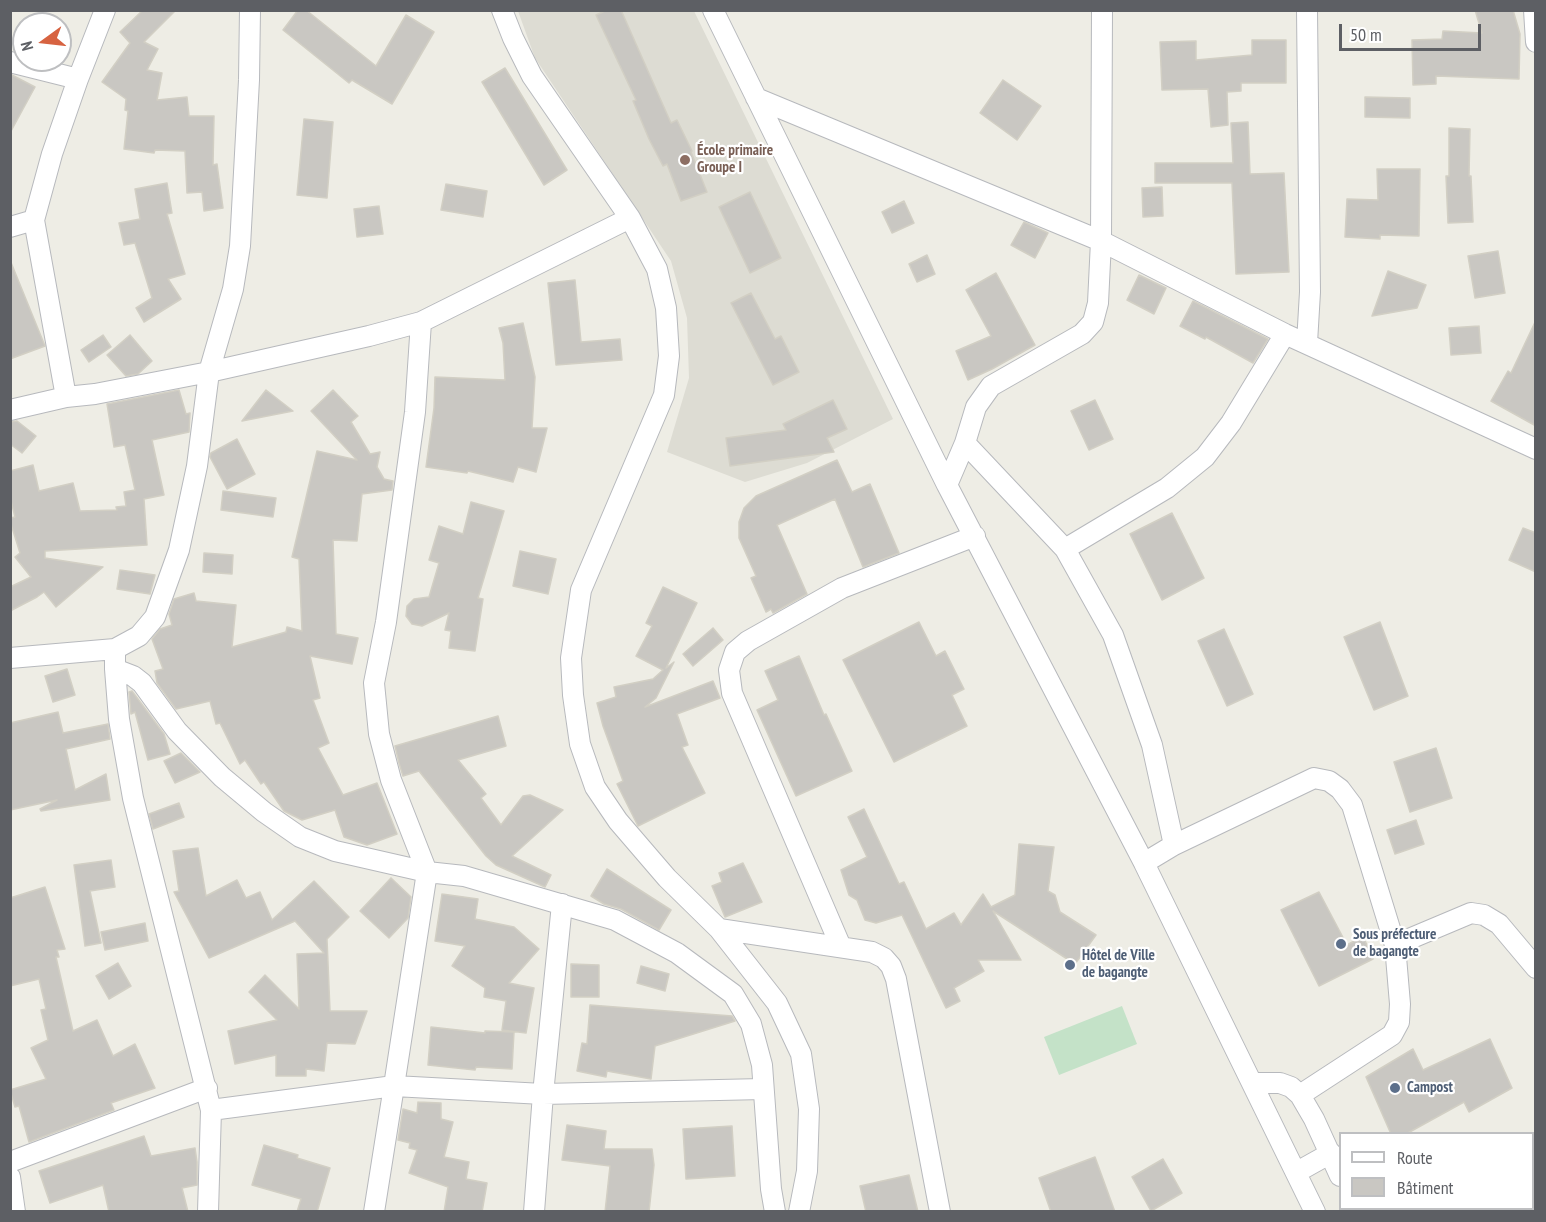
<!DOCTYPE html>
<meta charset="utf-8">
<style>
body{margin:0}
#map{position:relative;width:1546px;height:1222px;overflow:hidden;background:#eeede5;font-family:"PT Sans Narrow",sans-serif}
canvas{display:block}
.frame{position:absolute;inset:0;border:12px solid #5d5f64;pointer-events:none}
.legend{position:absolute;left:1339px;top:1132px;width:195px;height:78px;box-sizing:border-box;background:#fff;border:2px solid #bebfc1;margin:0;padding:8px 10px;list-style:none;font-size:18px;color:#5d5f64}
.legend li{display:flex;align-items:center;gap:12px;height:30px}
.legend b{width:30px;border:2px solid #bebfc1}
.north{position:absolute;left:12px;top:12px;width:60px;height:60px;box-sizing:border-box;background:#fff;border:2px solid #bebfc1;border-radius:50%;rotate:255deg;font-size:16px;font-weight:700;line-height:24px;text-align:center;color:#5d5f64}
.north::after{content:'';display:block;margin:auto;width:21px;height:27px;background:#d76341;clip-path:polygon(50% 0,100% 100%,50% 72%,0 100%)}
.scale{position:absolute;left:1339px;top:24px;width:142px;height:27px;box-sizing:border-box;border:3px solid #5d5f64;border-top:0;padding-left:8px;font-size:18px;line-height:21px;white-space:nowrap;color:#5d5f64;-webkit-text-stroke:4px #fff;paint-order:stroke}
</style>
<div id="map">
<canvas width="1546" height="1222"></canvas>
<div class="frame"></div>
<ul class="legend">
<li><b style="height:8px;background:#fff"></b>Route</li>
<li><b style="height:16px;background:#c9c7c2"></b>Bâtiment</li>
</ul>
<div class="north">N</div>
<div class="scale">50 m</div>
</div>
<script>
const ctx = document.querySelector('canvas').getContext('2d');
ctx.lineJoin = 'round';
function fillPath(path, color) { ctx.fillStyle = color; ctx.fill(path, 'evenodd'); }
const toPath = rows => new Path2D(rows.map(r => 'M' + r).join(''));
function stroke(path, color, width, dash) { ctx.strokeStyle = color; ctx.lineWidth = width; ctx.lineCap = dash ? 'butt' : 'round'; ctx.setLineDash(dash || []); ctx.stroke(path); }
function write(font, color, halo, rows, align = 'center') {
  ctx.font = font + ' "PT Sans Narrow",sans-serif'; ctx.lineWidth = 4.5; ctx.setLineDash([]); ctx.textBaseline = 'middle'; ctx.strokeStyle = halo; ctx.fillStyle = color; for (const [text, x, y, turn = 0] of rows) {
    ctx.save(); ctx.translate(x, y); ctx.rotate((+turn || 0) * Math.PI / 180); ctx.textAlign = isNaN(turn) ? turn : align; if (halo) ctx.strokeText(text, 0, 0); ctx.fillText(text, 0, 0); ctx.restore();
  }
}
const education = toPath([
 [518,11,694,11,893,419,807,463,745,482,667,452,689,378,687,318,671,261,535,58]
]);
const green = toPath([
 [1122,1006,1137,1044,1059,1075,1044,1037]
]);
const building = toPath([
 [143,10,176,10,144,42,158,49,147,70,162,73,157,100,187,97,189,116,214,116,213,165,217,164,223,208,204,211,202,192,187,193,185,151,155,150,154,153,124,149,128,111,125,110,126,99,102,82,130,43,120,32,143,10],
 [298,10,306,10,376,66,406,15,434,32,392,104,352,80,349,83,283,30,298,10],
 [607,10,621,10,671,123,677,120,692,151,691,152,707,192,681,201,667,164,663,166,649,139,633,101,636,100,596,15,607,10],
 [1475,10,1513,10,1520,34,1519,79,1436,76,1436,84,1413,85,1412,40,1442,39,1443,31,1482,33,1475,10],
 [1252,40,1286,40,1286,83,1241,83,1241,91,1227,92,1228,125,1211,127,1208,89,1162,90,1160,42,1196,41,1196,60,1252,55,1252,40],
 [505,68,567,170,544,185,482,82,505,68],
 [10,74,35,87,10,133,10,74],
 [1003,80,1041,106,1017,140,980,113,1003,80],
 [1365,97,1410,98,1410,118,1365,117,1365,97],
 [304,119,333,122,327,198,297,195,304,119],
 [1248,122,1250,174,1284,173,1289,272,1236,274,1232,183,1155,183,1155,163,1233,163,1231,123,1248,122],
 [1449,128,1470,129,1469,176,1471,176,1473,222,1448,223,1446,176,1449,176,1449,128],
 [1377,169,1420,169,1419,236,1380,235,1380,239,1345,237,1347,199,1378,200,1377,169],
 [167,183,172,213,167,214,185,274,168,279,181,299,144,322,136,308,152,298,135,243,124,245,119,223,140,219,135,189,167,183],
 [446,184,487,191,483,217,441,210,446,184],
 [1162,187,1163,216,1143,217,1142,188,1162,187],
 [750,192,781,258,750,273,719,207,750,192],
 [904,201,914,223,892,233,882,212,904,201],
 [379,206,383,234,357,237,354,209,379,206],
 [1024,222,1048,233,1035,258,1011,245,1024,222],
 [1498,251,1505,293,1475,298,1468,256,1498,251],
 [927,255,935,274,917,282,909,264,927,255],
 [10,260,45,346,10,359,10,260],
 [1388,271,1426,285,1417,308,1372,316,1388,271],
 [996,273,1035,345,992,369,968,380,956,351,991,336,966,290,996,273],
 [1139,275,1166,288,1154,314,1127,300,1139,275],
 [575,280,581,342,620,339,622,360,556,365,548,283,575,280],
 [751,293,775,339,781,336,799,372,773,385,731,303,751,293],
 [1193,301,1268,339,1253,363,1206,337,1205,339,1180,326,1193,301],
 [1536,320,1536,426,1491,401,1508,371,1511,373,1536,320],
 [523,323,535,377,532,428,547,428,536,472,518,467,513,482,468,471,467,473,426,467,434,408,435,377,505,380,503,343,499,328,523,323],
 [1479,326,1481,353,1451,355,1449,328,1479,326],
 [103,335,111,347,89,362,81,350,103,335],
 [130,335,152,361,138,374,126,376,107,355,130,335],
 [179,390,186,414,190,413,189,432,152,440,164,495,144,499,147,545,45,551,45,558,103,567,56,607,44,592,37,597,10,611,10,587,31,577,15,557,20,553,10,521,10,518,15,517,10,497,10,471,33,465,39,491,73,483,80,511,117,510,116,507,126,506,124,492,135,490,125,445,114,447,107,404,179,390],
 [266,390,293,411,242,421,266,390],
 [333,390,358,416,351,422,370,454,380,452,377,467,384,479,393,481,392,490,362,494,357,541,333,540,336,634,358,638,352,664,310,656,320,698,313,700,329,743,318,748,343,795,377,783,397,834,367,845,344,837,335,810,302,820,284,811,264,782,261,784,245,760,240,764,220,723,216,724,210,701,176,709,157,683,155,671,163,669,152,639,160,629,172,625,169,614,174,599,194,593,196,601,236,605,232,647,286,632,287,627,302,631,299,559,292,557,317,451,357,460,311,411,333,390],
 [833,400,847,429,827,438,834,452,730,466,726,438,786,430,783,424,833,400],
 [1095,400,1113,439,1089,450,1071,411,1095,400],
 [17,421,36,436,22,453,10,444,10,422,17,421],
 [237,439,255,474,227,489,210,457,211,453,237,439],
 [837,460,852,492,870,484,899,553,863,567,835,499,777,525,807,594,773,613,771,609,766,612,751,578,756,576,739,538,739,522,744,508,756,496,837,460],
 [223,491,276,498,273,517,221,510,223,491],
 [471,502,504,511,478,598,483,599,475,651,449,648,451,631,445,630,449,613,422,626,412,624,406,616,407,606,414,599,429,597,439,563,429,560,439,526,463,534,471,502],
 [1172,513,1204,578,1162,600,1130,534,1172,513],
 [1523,528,1536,533,1536,572,1509,560,1523,528],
 [520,551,556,559,548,594,513,586,520,551],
 [204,553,233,555,232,574,203,572,204,553],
 [120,570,155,575,150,594,117,589,120,570],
 [663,587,697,603,666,668,674,662,656,698,645,707,713,681,720,698,677,714,688,745,682,747,705,793,638,826,617,784,623,781,603,726,597,703,616,697,614,687,653,679,663,670,636,656,652,626,646,623,663,587],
 [919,622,936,656,945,651,964,689,952,695,967,726,894,762,843,660,919,622],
 [1380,622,1408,696,1374,710,1344,637,1380,622],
 [713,628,723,640,693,666,683,654,713,628],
 [1224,629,1253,694,1227,706,1198,641,1224,629],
 [799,656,824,715,826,714,852,771,796,796,757,710,778,700,765,671,799,656],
 [67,669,75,695,53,702,45,676,67,669],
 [132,691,164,734,170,754,148,760,135,712,131,714,129,692,132,691],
 [58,712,63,733,108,724,110,739,66,749,75,790,106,774,110,800,41,811,40,809,57,800,10,810,10,723,58,712],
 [498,716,506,746,458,760,486,794,481,798,501,825,523,796,530,795,563,810,512,856,551,875,545,887,496,865,486,856,419,771,403,776,399,763,395,746,498,716],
 [1436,748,1452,798,1410,812,1394,762,1436,748],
 [181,753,200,772,175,783,164,761,181,753],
 [179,803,184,817,153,829,149,814,179,803],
 [864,809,899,884,904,882,926,929,954,913,961,925,983,894,991,907,1015,895,1019,844,1054,847,1048,891,1055,895,1060,912,1096,935,1075,964,993,911,1021,960,978,960,984,971,954,988,960,1001,946,1008,902,915,876,923,865,920,857,900,849,895,841,870,867,857,848,817,864,809],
 [1416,820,1424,844,1395,854,1387,830,1416,820],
 [198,848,206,896,237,880,246,898,260,892,272,920,314,881,349,917,327,939,330,1011,367,1011,355,1044,327,1043,324,1071,306,1069,306,1076,276,1076,276,1055,235,1064,228,1031,277,1020,249,992,265,975,299,1009,297,954,324,953,295,921,209,958,174,892,179,891,173,851,198,848],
 [111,860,115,887,90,891,101,943,85,946,74,865,111,860],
 [743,863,762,902,725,917,712,886,722,882,719,873,743,863],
 [607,869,671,910,659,930,621,909,604,904,591,896,607,869],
 [391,878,411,897,408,918,389,938,360,911,391,878],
 [45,887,65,949,57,950,59,957,56,957,73,1031,97,1020,113,1056,135,1044,155,1088,111,1103,114,1110,29,1142,19,1106,15,1107,10,1090,46,1079,31,1048,48,1040,41,1010,46,1009,39,979,10,986,10,898,45,887],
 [1319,892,1347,945,1363,936,1373,959,1319,986,1281,910,1319,892],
 [442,894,478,899,475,919,514,927,539,949,509,983,534,988,526,1033,502,1030,506,1001,484,997,485,988,452,966,465,946,435,941,442,894],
 [145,923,148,941,105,950,101,932,145,923],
 [118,963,131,986,109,999,96,976,118,963],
 [571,964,599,965,599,997,571,997,571,964],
 [641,966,669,974,665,991,637,983,641,966],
 [590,1005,732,1016,735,1021,655,1046,651,1079,607,1071,606,1077,577,1071,582,1043,587,1044,590,1005],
 [431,1027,485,1033,485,1031,514,1032,512,1069,476,1067,475,1070,428,1065,431,1027],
 [1490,1039,1512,1088,1469,1112,1464,1102,1406,1134,1391,1134,1366,1077,1413,1049,1423,1070,1490,1039],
 [418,1102,441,1103,441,1119,453,1122,444,1157,469,1162,466,1179,487,1183,482,1212,444,1212,448,1187,409,1173,417,1150,409,1148,410,1143,398,1140,403,1109,417,1113,418,1102],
 [567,1125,606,1131,604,1149,652,1149,654,1165,649,1212,605,1212,610,1166,562,1160,567,1125],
 [732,1126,735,1176,686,1179,683,1129,732,1126],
 [144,1136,151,1156,195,1148,197,1162,197,1185,182,1188,188,1212,109,1212,103,1185,50,1203,39,1171,144,1136],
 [264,1145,298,1155,297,1158,330,1168,317,1212,297,1212,301,1199,252,1185,264,1145],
 [1095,1157,1115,1212,1051,1212,1039,1178,1095,1157],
 [1163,1159,1182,1193,1151,1211,1132,1177,1163,1159],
 [909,1175,918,1212,866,1212,860,1186,909,1175]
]);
const minor = toPath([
 [105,10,78,79,52,154,34,220,66,397,95,394,209,372,369,336,421,322,415,412,386,622,374,683,379,734,391,780,427,872,394,1086,543,1094,562,904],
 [502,10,513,38,532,76,630,218],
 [713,10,947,485,1144,863,1315,1212],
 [1102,10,1101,241,1285,334,1536,449],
 [1534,10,1536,42],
 [10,62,78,79],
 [756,98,1101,241,1098,303,1093,322,1082,334,991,386,976,407,965,443,947,485],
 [10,227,34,220],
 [421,322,630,218,657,269,666,308,669,356,664,395,581,590,571,658,573,695,580,744,595,787,618,821,667,878,719,929,777,1003,801,1054,809,1109,807,1171,799,1212],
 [1307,343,1310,292,1307,10],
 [10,410,66,397],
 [965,443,1065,549,1167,488,1205,457,1231,423,1285,334],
 [1065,549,1113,635,1152,745,1174,845],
 [115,649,115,669,119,719,133,798,211,1110,394,1086,374,1212],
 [10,658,115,649,139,636,155,617,179,550,197,466,209,372,233,289,240,246,249,80,250,10],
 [115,669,133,676,142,683,177,731,222,777,264,812,300,837,335,851,427,872,464,876,615,920,677,953,733,994,751,1024,762,1065,771,1189,775,1212],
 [1144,863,1174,845,1314,778,1329,781,1340,789,1352,805,1395,945,1400,1004,1399,1022,1392,1035,1300,1095],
 [719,929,872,952,884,958,891,966,896,979,940,1212],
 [1395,945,1471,913,1484,915,1499,924,1536,968],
 [841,947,732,693,729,670,735,652,748,641,842,588,975,536],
 [1253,1083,1280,1083,1291,1087,1300,1095,1314,1119,1340,1176],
 [10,1162,207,1088],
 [1297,1172,1331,1153],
 [10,1177,15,1212],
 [1352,1208,1353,1212],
 [208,1212,211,1110],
 [534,1212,543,1094,763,1089]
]);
const markers = [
 [685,160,6,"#8d6e63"],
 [1341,944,6,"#5c6f8a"],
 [1070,965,6,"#5c6f8a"],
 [1395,1088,6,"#5c6f8a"]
];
const educationNames = [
 ["École primaire",697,151],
 ["Groupe I",697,168]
];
const serviceNames = [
 ["Sous préfecture",1353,935],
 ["de bagangte",1353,952],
 ["Hôtel de Ville",1082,956],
 ["de bagangte",1082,973],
 ["Campost",1407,1088]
];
fillPath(education, '#dddcd3');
fillPath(green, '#c4e2c8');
fillPath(building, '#c9c7c2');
stroke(building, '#d2cfc4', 1.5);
stroke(minor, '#b7b9bd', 22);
stroke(minor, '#fff', 20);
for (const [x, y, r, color] of markers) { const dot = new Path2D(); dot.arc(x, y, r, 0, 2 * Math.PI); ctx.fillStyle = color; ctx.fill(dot); stroke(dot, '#fff', 2); }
write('bold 15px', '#785e54', '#fff', educationNames, 'left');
write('bold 15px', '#4e5e75', '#fff', serviceNames, 'left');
</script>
